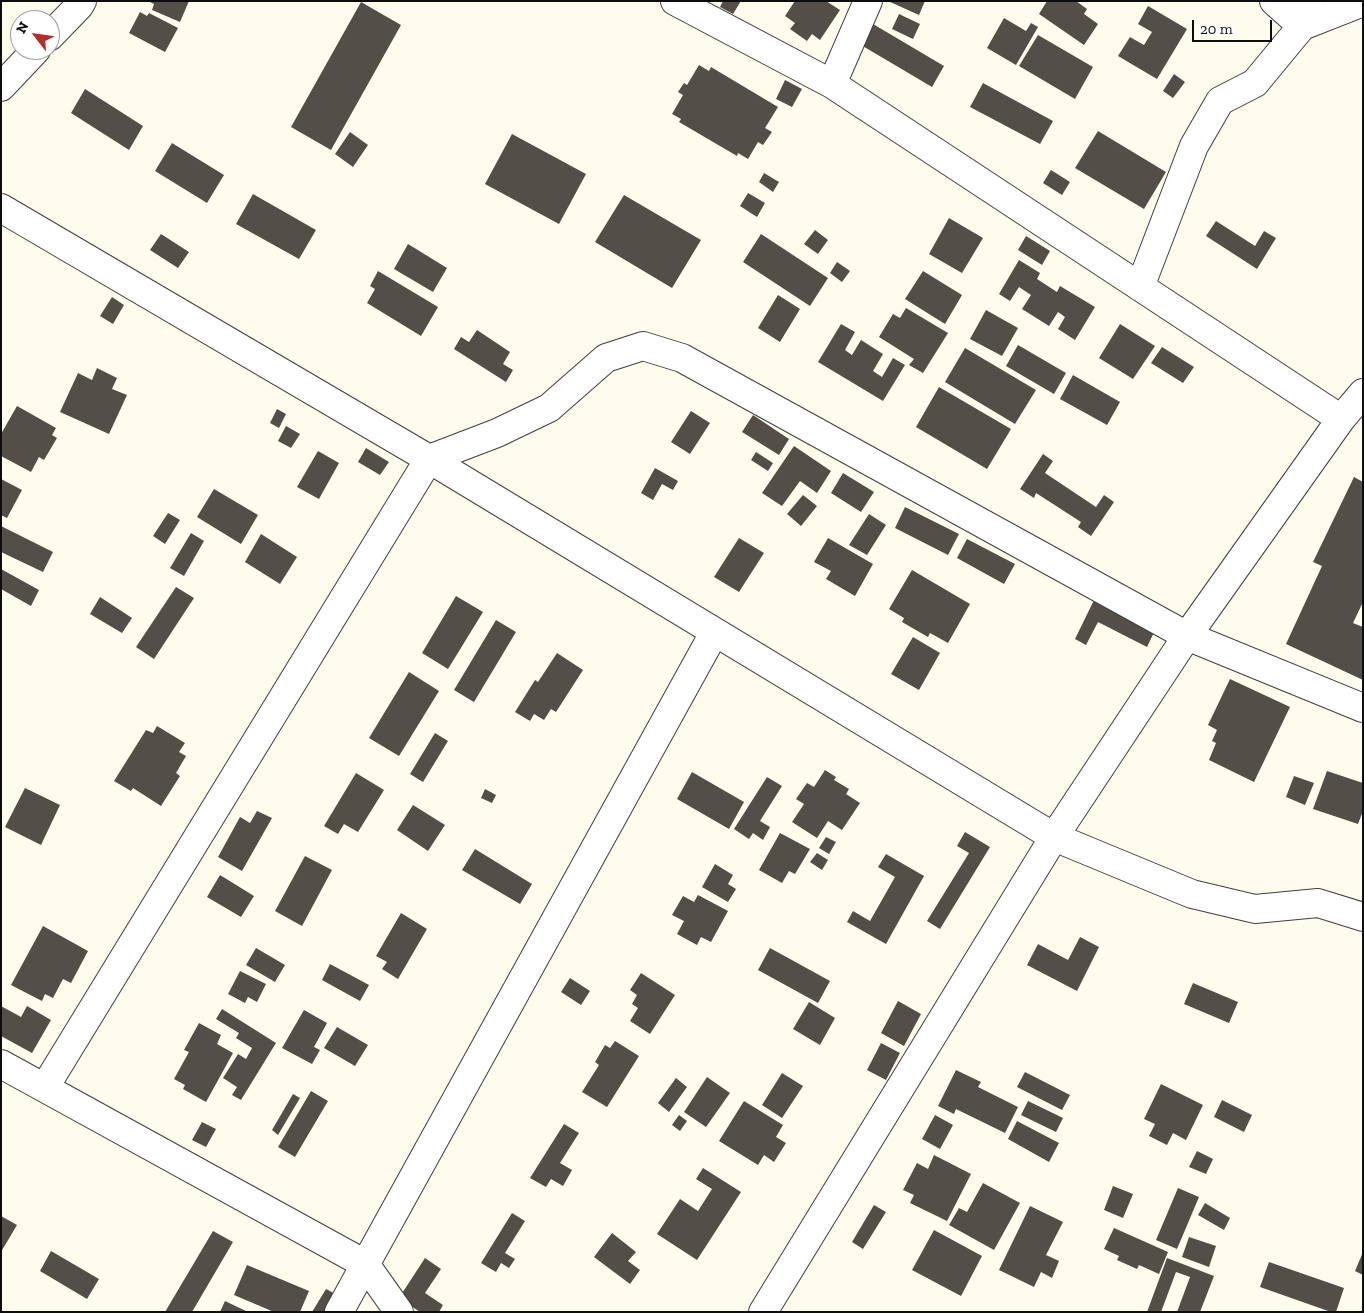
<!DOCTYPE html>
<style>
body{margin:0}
#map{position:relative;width:1364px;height:1313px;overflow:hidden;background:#fefcec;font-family:"Zilla Slab",serif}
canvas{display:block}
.frame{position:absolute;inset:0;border:2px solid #0c0c0c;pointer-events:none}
.north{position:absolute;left:10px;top:10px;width:50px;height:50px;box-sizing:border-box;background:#fff;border:1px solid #9e9e9e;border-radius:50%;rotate:300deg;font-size:14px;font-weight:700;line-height:20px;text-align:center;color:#0c0c0c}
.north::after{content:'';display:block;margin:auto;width:18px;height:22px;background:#b42e2c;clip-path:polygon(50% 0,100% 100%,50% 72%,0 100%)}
.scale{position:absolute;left:1192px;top:20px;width:80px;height:22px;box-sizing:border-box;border:2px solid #0c0c0c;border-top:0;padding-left:6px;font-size:15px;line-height:18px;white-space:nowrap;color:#0c0c0c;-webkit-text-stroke:4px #fff;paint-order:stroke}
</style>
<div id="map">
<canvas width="1364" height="1313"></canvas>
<div class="frame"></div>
<div class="north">N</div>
<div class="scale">20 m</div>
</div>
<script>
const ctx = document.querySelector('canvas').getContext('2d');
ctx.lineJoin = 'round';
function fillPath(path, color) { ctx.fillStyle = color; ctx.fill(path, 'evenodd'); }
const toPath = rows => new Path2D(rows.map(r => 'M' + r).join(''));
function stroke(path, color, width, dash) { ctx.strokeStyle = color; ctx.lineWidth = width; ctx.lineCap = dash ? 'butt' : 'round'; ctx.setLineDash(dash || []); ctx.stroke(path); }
const building = toPath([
 [148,1,189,1,180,22,152,10,154,4],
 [723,1,741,1,733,14,720,7],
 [795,1,826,1,840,10,820,40,812,34,807,41,790,29,795,23,785,16],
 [888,1,925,1,919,15],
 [1047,1,1076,1,1087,9,1084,14,1098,24,1084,45,1039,14],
 [361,2,401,25,331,150,291,127],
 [1148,6,1187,29,1157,79,1118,56,1130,37,1144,45,1152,32,1138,24],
 [140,12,147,16,149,13,178,28,165,52,129,33],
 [899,14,920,24,913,39,892,29],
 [1004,18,1026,31,1031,23,1038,27,1016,65,987,48],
 [873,24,944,66,932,87,861,45],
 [1038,35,1093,67,1075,99,1019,66],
 [699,65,709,71,711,67,778,107,765,128,772,132,763,145,758,142,748,159,738,153,737,156,679,122,681,119,672,114,683,95,678,92,684,83,687,85],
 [1174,74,1185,82,1173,98,1163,91],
 [785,80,802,89,792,107,776,99],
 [983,83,1053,121,1040,144,970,107],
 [85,89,143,126,129,150,71,113],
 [1098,131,1166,172,1144,209,1075,168],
 [350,132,368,145,353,167,335,154],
 [512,134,586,174,559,224,485,184],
 [172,143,224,175,207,203,155,171],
 [1051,170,1070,182,1062,195,1043,183],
 [764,173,779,182,773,192,759,182],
 [748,193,765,203,757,217,740,206],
 [253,194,316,230,299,259,236,224],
 [624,195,701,240,672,288,595,242],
 [949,218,983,238,962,273,929,254],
 [1216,221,1255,246,1264,231,1276,238,1257,269,1206,236],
 [815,230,828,240,818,254,804,244],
 [161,234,189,252,178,268,150,250],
 [761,234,828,278,810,306,743,262],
 [1026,236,1050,251,1042,265,1018,250],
 [408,244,447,268,433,292,394,269],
 [1019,260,1040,273,1037,279,1057,292,1060,286,1095,307,1075,340,1058,329,1065,317,1058,312,1049,326,1022,309,1031,295,1019,287,1010,301,999,294],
 [837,262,850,271,842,282,830,273],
 [378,271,438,307,421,336,367,303,375,289,370,286],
 [923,271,962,295,945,324,905,299],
 [778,295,800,309,780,342,758,328],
 [112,297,124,305,113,324,100,316],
 [906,308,948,333,923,373,909,365,914,359,879,337,893,314,900,318],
 [986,310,1018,328,1002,356,970,339],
 [841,324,855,332,845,350,852,355,861,340,883,354,873,371,882,377,893,358,905,365,883,401,818,362],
 [1120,324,1155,346,1133,379,1099,358],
 [477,330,510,352,503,364,513,370,506,382,454,349,461,337,469,342],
 [1018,345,1066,373,1054,394,1006,366],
 [1162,347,1194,367,1183,383,1151,363],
 [965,348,1036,390,1015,424,945,382],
 [97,368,117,378,112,389,127,395,109,434,60,412,78,373,92,380],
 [1073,375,1120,402,1107,425,1060,399],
 [939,387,1011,429,987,469,916,427],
 [17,406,56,428,52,435,57,438,44,460,39,457,31,472,1,456,1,434],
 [277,409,286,414,279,428,270,423],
 [691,411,710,423,690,454,671,442],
 [753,415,789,439,779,455,742,432],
 [286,426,300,434,291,448,278,441],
 [794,446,831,471,817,493,800,481,782,506,762,493],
 [366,448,389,462,380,475,358,462],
 [318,451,339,463,319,499,297,487],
 [756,452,773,463,768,471,751,460],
 [1043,454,1053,461,1045,473,1096,507,1104,495,1114,502,1091,536,1078,527,1081,522,1036,493,1034,498,1020,489],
 [655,468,678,481,673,490,662,484,653,500,641,493],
 [843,473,874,492,861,512,831,493],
 [1354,477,1363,482,1363,602,1353,623,1363,627,1363,680,1286,644,1322,566,1313,562],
 [1,479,22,490,7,518,1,515],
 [214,489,258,515,241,544,197,517],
 [803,495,817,506,801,526,787,514],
 [905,507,959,534,948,555,895,528],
 [168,513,180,520,165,544,153,536],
 [869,514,886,525,867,555,849,545],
 [1,526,53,552,43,572,1,552],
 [191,533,204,541,184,576,170,568],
 [261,534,297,557,280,584,245,562],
 [739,538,764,553,739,592,714,577],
 [828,538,873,564,855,596,826,579,831,571,814,562],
 [967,539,1015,564,1004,584,957,558],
 [1,569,39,590,31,606,1,589],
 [912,570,970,604,948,643,930,633,928,637,902,622,904,618,889,609],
 [176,587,194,598,154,659,136,647],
 [456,596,483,612,448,669,422,653],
 [1096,596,1157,626,1147,647,1098,622,1086,645,1075,639],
 [100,597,132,618,122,633,90,614],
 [496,620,516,632,474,702,454,690],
 [913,637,940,653,919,690,891,674],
 [557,653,583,670,556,712,551,709,544,720,534,714,530,721,515,712,535,680,538,682],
 [409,672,439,691,399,756,369,738],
 [1230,679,1290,707,1254,782,1209,760,1216,743,1212,741,1217,730,1208,725],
 [157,726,185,743,179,752,186,756,176,773,180,776,161,806,133,788,131,791,114,781,146,730,153,733],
 [435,733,448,741,423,782,410,774],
 [825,770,836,777,834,780,849,789,846,794,860,803,842,830,828,821,817,838,792,822,804,804,796,799,807,783,814,787],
 [1327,771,1363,783,1363,811,1358,824,1313,809],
 [692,772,744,802,729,829,677,799],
 [356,773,384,790,358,832,344,824,338,834,324,826],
 [1294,776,1314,783,1305,805,1286,797],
 [767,777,782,786,760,821,770,827,763,840,753,833,749,839,734,829],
 [25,788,60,805,41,845,5,827],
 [485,789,496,795,492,803,481,798],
 [413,805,445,825,428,851,397,830],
 [257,811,272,818,242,871,218,857,240,817,250,823],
 [965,832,990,847,940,929,927,921,969,853,957,846],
 [780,833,810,849,795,874,789,871,782,883,759,870],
 [826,837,836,842,829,854,819,848],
 [475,849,532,884,520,904,462,870],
 [817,853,828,860,822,870,810,862],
 [886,854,924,876,886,944,847,922,853,911,870,921,895,877,878,867],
 [305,856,332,870,302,926,275,911],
 [715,864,733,875,728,884,736,889,728,902,702,887],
 [220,875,254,896,241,917,207,897],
 [698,895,728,911,711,942,701,937,697,945,677,934,684,921,672,915,683,896,694,902],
 [401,913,427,929,398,979,382,969,387,962,376,956],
 [43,926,88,951,71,983,63,979,53,998,45,994,42,1001,11,985],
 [1080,937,1099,947,1077,991,1027,965,1038,944,1068,960],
 [256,948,285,965,275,982,246,965],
 [770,948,830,981,818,1003,758,970],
 [330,964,369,985,360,1001,322,980],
 [240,971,266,984,257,1002,248,997,245,1003,228,994],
 [641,973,675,995,650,1034,630,1021,638,1008,632,1004,637,995,630,990],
 [570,978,590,991,581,1005,561,992],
 [1193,983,1238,1002,1229,1023,1184,1004],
 [898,1001,921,1014,904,1046,881,1033],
 [809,1002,835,1018,820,1045,793,1029],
 [1,1006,21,1017,27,1006,51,1020,32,1053,1,1036],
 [222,1009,276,1043,241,1100,232,1095,237,1087,223,1078,238,1054,246,1059,252,1048,236,1038,239,1033,216,1019],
 [304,1010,327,1023,314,1047,320,1050,312,1064,282,1048],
 [199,1023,221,1035,217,1044,233,1053,206,1102,183,1089,185,1085,174,1079,189,1052,184,1050],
 [337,1027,368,1045,355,1066,324,1048],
 [615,1041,639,1056,607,1107,582,1092,599,1065,595,1062,605,1045,610,1048],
 [881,1043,900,1053,886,1080,867,1070],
 [956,1070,981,1082,978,1087,1018,1107,1005,1133,956,1109,954,1114,938,1106],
 [1025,1072,1070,1095,1062,1110,1017,1087],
 [782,1073,803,1086,782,1118,762,1105],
 [707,1077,730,1093,706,1127,684,1112],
 [676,1078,687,1087,669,1112,658,1103],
 [1161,1084,1203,1105,1186,1140,1173,1133,1167,1145,1149,1136,1155,1124,1144,1119],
 [311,1091,328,1101,295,1157,278,1147],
 [293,1094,300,1098,278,1135,272,1130],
 [1222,1100,1252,1115,1244,1132,1214,1117],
 [744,1101,783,1125,776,1137,786,1143,774,1162,764,1155,758,1165,719,1141],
 [1028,1101,1063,1118,1056,1132,1021,1115],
 [679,1115,687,1121,680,1131,672,1125],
 [935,1115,953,1125,940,1149,922,1139],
 [1017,1121,1059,1143,1049,1162,1008,1139],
 [202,1122,216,1129,206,1147,192,1140],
 [564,1124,579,1133,560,1163,572,1170,563,1186,551,1179,546,1187,530,1178],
 [1197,1151,1213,1159,1206,1174,1189,1167],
 [934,1155,971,1174,947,1221,910,1203,914,1195,903,1190,917,1163,928,1169],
 [703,1168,741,1192,697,1260,657,1234,680,1199,698,1211,712,1189,696,1179],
 [983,1183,1020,1203,994,1250,949,1225,959,1208,967,1212],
 [1113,1186,1133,1194,1123,1218,1104,1210],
 [1178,1188,1199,1197,1177,1249,1156,1240],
 [1205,1203,1230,1218,1224,1230,1198,1215],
 [874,1205,886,1212,863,1249,852,1242],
 [1030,1206,1063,1222,1046,1255,1059,1261,1052,1278,1041,1272,1034,1287,999,1270],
 [512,1213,525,1221,505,1253,515,1259,509,1268,501,1263,496,1272,481,1263],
 [1,1216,17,1225,1,1252],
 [1114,1228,1168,1252,1159,1274,1139,1265,1137,1269,1117,1260,1119,1256,1104,1249],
 [934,1230,982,1256,961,1296,912,1270],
 [213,1231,233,1242,192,1312,165,1312],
 [612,1233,636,1252,628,1261,640,1270,630,1284,594,1257],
 [1189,1237,1216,1246,1209,1267,1182,1257],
 [51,1251,99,1279,87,1299,40,1271],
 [1363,1252,1363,1275,1355,1271],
 [425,1258,441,1269,425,1293,443,1305,439,1312,420,1312,399,1298],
 [1167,1258,1214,1276,1200,1312,1177,1312,1190,1277,1176,1272,1161,1312,1147,1312],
 [1269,1262,1344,1288,1336,1312,1331,1312,1260,1287],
 [247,1265,309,1291,300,1312,274,1312,234,1295],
 [326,1289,341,1297,333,1312,312,1312],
 [225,1301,248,1312,220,1312]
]);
const minor = toPath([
 [675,1,832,84,1341,419],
 [1274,1,1302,26,1310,1],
 [50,36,79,6,82,1],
 [832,84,868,1],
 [1,87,36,50],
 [1,208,429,459,1054,837,1192,894,1255,909,1318,903,1363,917],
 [1140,287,1194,146,1220,101,1255,83,1302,26,1363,2],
 [1,1064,365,1264,399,1312],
 [45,1087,429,459,497,433,549,408,606,358,643,346,682,358,1187,636,1363,708],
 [339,1312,714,633],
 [763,1312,1054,837,1187,636,1341,419,1363,393]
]);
fillPath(building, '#544e49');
stroke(minor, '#3f3f3f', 30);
stroke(minor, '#fff', 28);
</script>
